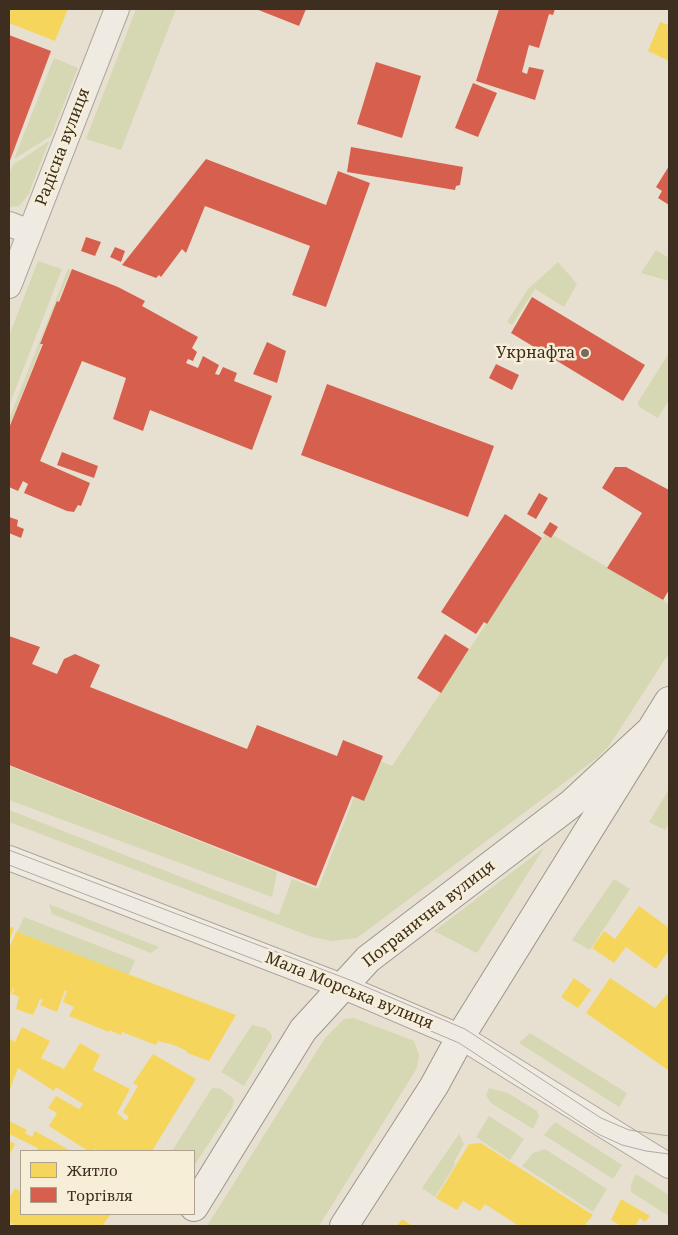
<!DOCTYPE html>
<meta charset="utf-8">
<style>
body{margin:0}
#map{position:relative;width:678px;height:1235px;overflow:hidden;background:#e7e0d1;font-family:"Noto Serif",serif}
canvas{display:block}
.frame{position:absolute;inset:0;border:10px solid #3d2e20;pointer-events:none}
.legend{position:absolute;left:20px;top:1150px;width:175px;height:65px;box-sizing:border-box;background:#f7eed8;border:1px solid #ada18e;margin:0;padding:6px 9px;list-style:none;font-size:15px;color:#3d2e20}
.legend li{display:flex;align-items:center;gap:10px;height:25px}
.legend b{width:25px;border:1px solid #ada18e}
</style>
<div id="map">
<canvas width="678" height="1235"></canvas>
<div class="frame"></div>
<ul class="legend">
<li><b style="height:14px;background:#f6d55c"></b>Житло</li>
<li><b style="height:14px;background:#d6604d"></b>Торгівля</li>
</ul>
</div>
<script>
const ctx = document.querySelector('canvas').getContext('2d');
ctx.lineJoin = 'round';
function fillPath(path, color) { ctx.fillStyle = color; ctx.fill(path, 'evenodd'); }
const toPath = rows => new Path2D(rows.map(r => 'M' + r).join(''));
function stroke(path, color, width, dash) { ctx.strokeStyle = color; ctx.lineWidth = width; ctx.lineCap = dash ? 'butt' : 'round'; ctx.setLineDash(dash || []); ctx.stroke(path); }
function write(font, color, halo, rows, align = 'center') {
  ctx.font = font + ' "Noto Serif",serif'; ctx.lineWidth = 5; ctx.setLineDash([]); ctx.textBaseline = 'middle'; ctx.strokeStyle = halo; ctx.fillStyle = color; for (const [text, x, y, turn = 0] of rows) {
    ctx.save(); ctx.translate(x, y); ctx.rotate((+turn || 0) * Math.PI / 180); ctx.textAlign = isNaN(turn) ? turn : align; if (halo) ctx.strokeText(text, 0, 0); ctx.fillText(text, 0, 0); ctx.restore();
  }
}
const green = toPath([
 [136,9,176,9,121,150,86,139],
 [54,58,78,68,51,136,14,159],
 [49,141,28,195,19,206,9,207,9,174,13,165],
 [656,250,669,258,669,281,641,273],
 [38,261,62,269,9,406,9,336],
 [558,262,577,284,564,307,535,289,512,325,507,322,528,289],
 [68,269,71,270,40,343,42,344,9,427,9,419],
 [669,353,669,400,658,418,638,406,638,402],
 [545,535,551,538,553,535,669,604,669,653,609,746,597,758,357,938,332,941,312,937,9,822,9,810,279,915,292,879,318,889,354,797,364,801,380,761,392,766],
 [9,766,277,872,272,897,9,800],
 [669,789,669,824,665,830,649,822],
 [544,848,477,953,434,931],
 [614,879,630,889,590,950,572,940],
 [49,904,159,947,151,953,52,914],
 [24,917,135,960,129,975,17,932],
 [354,1018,414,1041,419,1055,417,1068,319,1226,207,1226,325,1038,344,1019],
 [252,1025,265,1028,271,1033,272,1038,244,1086,221,1072],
 [530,1033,627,1093,619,1107,519,1043],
 [212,1088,221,1089,234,1099,233,1106,194,1166,194,1151,172,1151],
 [489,1088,508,1093,537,1111,539,1116,533,1129,491,1103,486,1095],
 [489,1116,524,1139,510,1160,476,1137],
 [555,1122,622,1165,613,1179,544,1135],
 [459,1134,464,1144,454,1162,455,1165,435,1197,422,1188],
 [545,1149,607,1189,593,1212,522,1166,533,1153],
 [636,1174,669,1195,669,1216,631,1192,631,1184]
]);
const homes = toPath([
 [9,9,68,9,55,41,9,23],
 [660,22,669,25,669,61,648,51],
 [639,906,669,928,669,950,656,969,626,947,614,963,592,948,604,931,615,939],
 [9,926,14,928,9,942],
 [16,932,17,932,236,1015,209,1061,187,1053,187,1051,174,1045,158,1041,156,1045,122,1032,121,1035,109,1030,109,1032,69,1016,74,1007,63,1002,67,991,65,990,57,1012,40,1005,43,1000,40,999,33,1015,16,1009,19,997,12,994,14,989,13,988,9,998,9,949],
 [574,978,591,990,578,1008,561,997],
 [610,978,655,1008,669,992,668,1070,586,1013],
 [22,1027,50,1041,41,1058,64,1069,80,1043,100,1055,93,1070,130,1089,117,1113,126,1121,129,1117,123,1112,138,1086,133,1083,153,1054,196,1079,152,1151,99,1151,95,1149,93,1151,88,1151,49,1126,57,1113,48,1108,56,1096,79,1109,83,1104,56,1087,54,1091,18,1068,9,1092,9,1038,15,1042],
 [9,1121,27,1130,25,1133,32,1137,35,1131,71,1151,36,1151,38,1148,9,1134],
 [9,1141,15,1144,9,1156],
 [481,1143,593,1215,584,1226,519,1226,485,1204,480,1211,463,1201,457,1210,436,1198,469,1144],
 [15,1188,21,1192,21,1214,111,1214,102,1226,16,1226,9,1222,9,1198],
 [621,1199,650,1216,645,1222,640,1218,635,1226,621,1226,611,1220],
 [402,1219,413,1226,397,1226]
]);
const shops = toPath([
 [256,9,306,9,299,26],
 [499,9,555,9,553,15,549,14,539,48,529,45,522,72,527,74,529,67,544,70,535,100,476,81],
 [9,35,51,51,9,163],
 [376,62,421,76,402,138,357,124],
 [473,83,497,93,478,137,455,128],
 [351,147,463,167,460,185,456,186,455,190,347,172],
 [206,159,326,205,338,171,370,183,326,307,292,295,310,246,205,206,186,253,182,249,161,277,159,275,156,278,122,265],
 [669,166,669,205,658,198,662,191,656,187],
 [86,237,101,242,95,256,81,251],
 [115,247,125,251,121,262,110,257],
 [72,269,118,287,145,301,142,306,198,337,192,348,197,352,193,361,188,359,186,363,198,368,203,356,219,365,215,374,219,375,223,367,237,373,234,381,272,396,252,450,150,410,143,431,113,419,126,378,82,361,40,461,90,483,81,506,78,505,74,512,67,511,24,493,28,484,23,481,18,491,9,487,9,428,43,344,40,344,57,301,59,302],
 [532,297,645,365,623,401,511,333],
 [267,342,286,351,277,383,253,374],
 [496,364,519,375,512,390,489,378],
 [327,384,494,446,468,517,301,455],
 [62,452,98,466,94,478,57,465],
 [615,467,626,467,669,490,669,590,663,600,607,568,642,513,602,488],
 [539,493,548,498,536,519,527,514],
 [505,514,542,538,487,624,484,622,476,634,441,612],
 [9,517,18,520,17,526,24,529,21,538,9,533],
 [550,522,558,527,551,538,543,533],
 [445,634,469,649,441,693,417,678],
 [9,636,40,647,32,664,57,674,64,659,75,654,100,665,90,687,247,749,257,725,337,756,343,740,383,756,364,801,352,796,316,886,9,765]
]);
const minor = toPath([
 [9,224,30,232],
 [9,286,117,9],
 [9,858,344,987,461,1037,669,1166]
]);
const secondary = toPath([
 [194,1207,303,1030,368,959,571,804,652,729],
 [344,1226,434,1086,465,1029,669,701]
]);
const tram = toPath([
 [9,850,350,980,465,1029,601,1118,629,1130,669,1136],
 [9,865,339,992,459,1043,598,1134,622,1145,646,1151,669,1154]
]);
const markers = [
 [585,353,5,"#786c5e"]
];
const streetNames = [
 ["Радісна вулиця",63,147,-69],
 ["Погранична вулиця",429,914,-38],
 ["Мала Морська вулиця",349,991,22]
];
const poiNames = [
 ["Укрнафта",575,353]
];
fillPath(green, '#d6d7b3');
fillPath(homes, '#f6d55c');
fillPath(shops, '#d6604d');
stroke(minor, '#ada599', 26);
stroke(secondary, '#9c958a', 30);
stroke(minor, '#efebe3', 24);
stroke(secondary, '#efebe3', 28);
stroke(tram, '#afaaa2', 1);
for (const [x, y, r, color] of markers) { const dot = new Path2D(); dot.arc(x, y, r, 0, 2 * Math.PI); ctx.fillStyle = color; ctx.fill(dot); stroke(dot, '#f7eed8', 2); }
write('16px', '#3d2e20', '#f7eed8', streetNames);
write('16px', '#3d2e20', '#f7eed8', poiNames, 'right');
</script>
